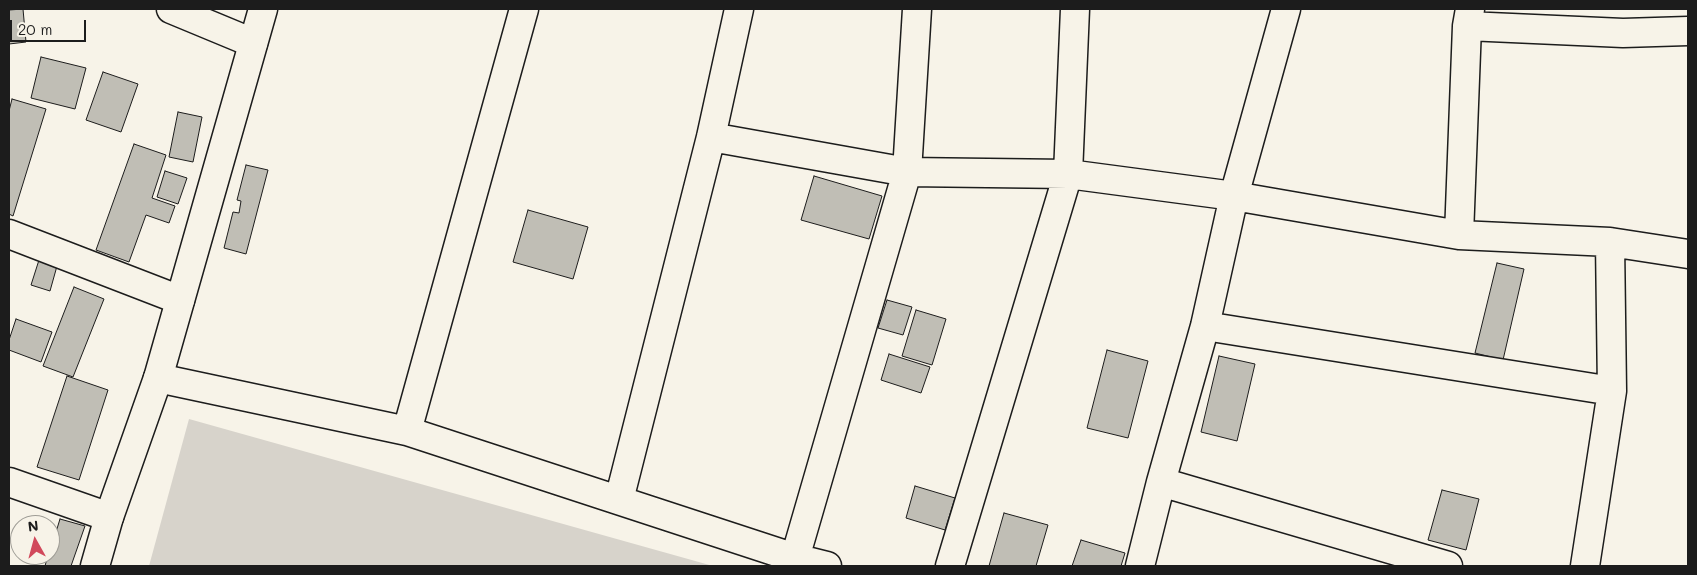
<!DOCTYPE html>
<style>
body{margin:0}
#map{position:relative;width:1697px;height:575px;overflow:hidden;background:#f7f3e8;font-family:Mali,sans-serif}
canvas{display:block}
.frame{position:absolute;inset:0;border:10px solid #1c1c1c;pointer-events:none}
.north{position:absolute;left:10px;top:515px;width:50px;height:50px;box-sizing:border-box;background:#f7f3e8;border:1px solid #9f9d96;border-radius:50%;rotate:353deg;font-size:14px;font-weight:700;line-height:20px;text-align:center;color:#1c1c1c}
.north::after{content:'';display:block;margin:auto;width:18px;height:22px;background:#d1495b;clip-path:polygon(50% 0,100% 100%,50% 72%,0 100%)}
.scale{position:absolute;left:10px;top:20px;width:76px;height:22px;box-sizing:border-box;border:2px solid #1c1c1c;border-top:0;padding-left:6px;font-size:15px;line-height:18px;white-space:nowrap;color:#1c1c1c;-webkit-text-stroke:4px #f7f3e8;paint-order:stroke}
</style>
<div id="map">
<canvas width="1697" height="575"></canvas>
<div class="frame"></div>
<div class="north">N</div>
<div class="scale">20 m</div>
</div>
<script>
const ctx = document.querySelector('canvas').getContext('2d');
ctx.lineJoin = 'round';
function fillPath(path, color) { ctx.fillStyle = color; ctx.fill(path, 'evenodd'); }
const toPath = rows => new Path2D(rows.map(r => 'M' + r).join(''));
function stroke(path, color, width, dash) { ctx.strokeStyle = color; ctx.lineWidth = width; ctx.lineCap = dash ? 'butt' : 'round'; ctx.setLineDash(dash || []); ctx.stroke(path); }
const green = toPath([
 [189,419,713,566,149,566]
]);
const building = toPath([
 [23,9,26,42,9,44,9,10,23,9],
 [41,57,86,68,75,109,31,98,41,57],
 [103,72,138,84,121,132,86,120,103,72],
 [12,99,46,109,13,216,9,214,9,111,12,99],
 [178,112,202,117,193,162,169,157,178,112],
 [134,144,166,155,152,198,175,206,169,223,146,215,129,262,96,250,134,144],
 [246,165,268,170,246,254,224,248,233,212,239,213,241,201,237,200,246,165],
 [165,171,187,178,178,204,157,197,165,171],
 [814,176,882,196,869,239,801,220,814,176],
 [528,210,588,227,573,279,513,262,528,210],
 [39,260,57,266,50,291,31,285,39,260],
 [1497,263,1524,269,1503,360,1475,353,1497,263],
 [74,287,104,299,73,377,43,366,74,287],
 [887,300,912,307,903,335,878,328,887,300],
 [916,310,946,319,932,365,902,356,916,310],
 [16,319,52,332,41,362,9,350,9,340,16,319],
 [1107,350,1148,361,1128,438,1087,428,1107,350],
 [889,354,930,367,921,393,881,380,889,354],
 [1219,356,1255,364,1237,441,1201,432,1219,356],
 [67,376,108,390,79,480,37,467,67,376],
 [915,486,955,498,945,530,906,518,915,486],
 [1442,490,1479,499,1466,550,1428,540,1442,490],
 [1004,513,1048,525,1036,566,989,566,1004,513],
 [60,519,85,526,71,566,45,566,48,555,50,555,50,530,56,532,60,519],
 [1081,540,1125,553,1121,566,1072,566,1081,540]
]);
const minor = toPath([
 [171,9,253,43],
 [1467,26,1623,33,1688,31],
 [711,137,907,172,1068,174,1234,196,1459,235,1610,242,1688,254],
 [9,234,180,300],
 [1459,235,1467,26,1470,9],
 [1205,326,1612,391],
 [158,378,407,431,795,558,827,566],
 [407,431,524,9],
 [9,482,109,517],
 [1161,482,1448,566],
 [619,500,711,137,739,9],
 [795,558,907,172,917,9],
 [950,566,1068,174,1075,9],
 [1140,566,1161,482,1205,326,1234,196,1286,9],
 [1585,566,1612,391,1610,242]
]);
const secondary = toPath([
 [95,566,109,517,158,378,263,9]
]);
fillPath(green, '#d7d3cb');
fillPath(building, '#c0beb5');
stroke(building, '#1c1c1c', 1);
stroke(minor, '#1c1c1c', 31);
stroke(secondary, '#1c1c1c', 31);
stroke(minor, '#f7f3e8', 28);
stroke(secondary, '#f7f3e8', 28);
</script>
